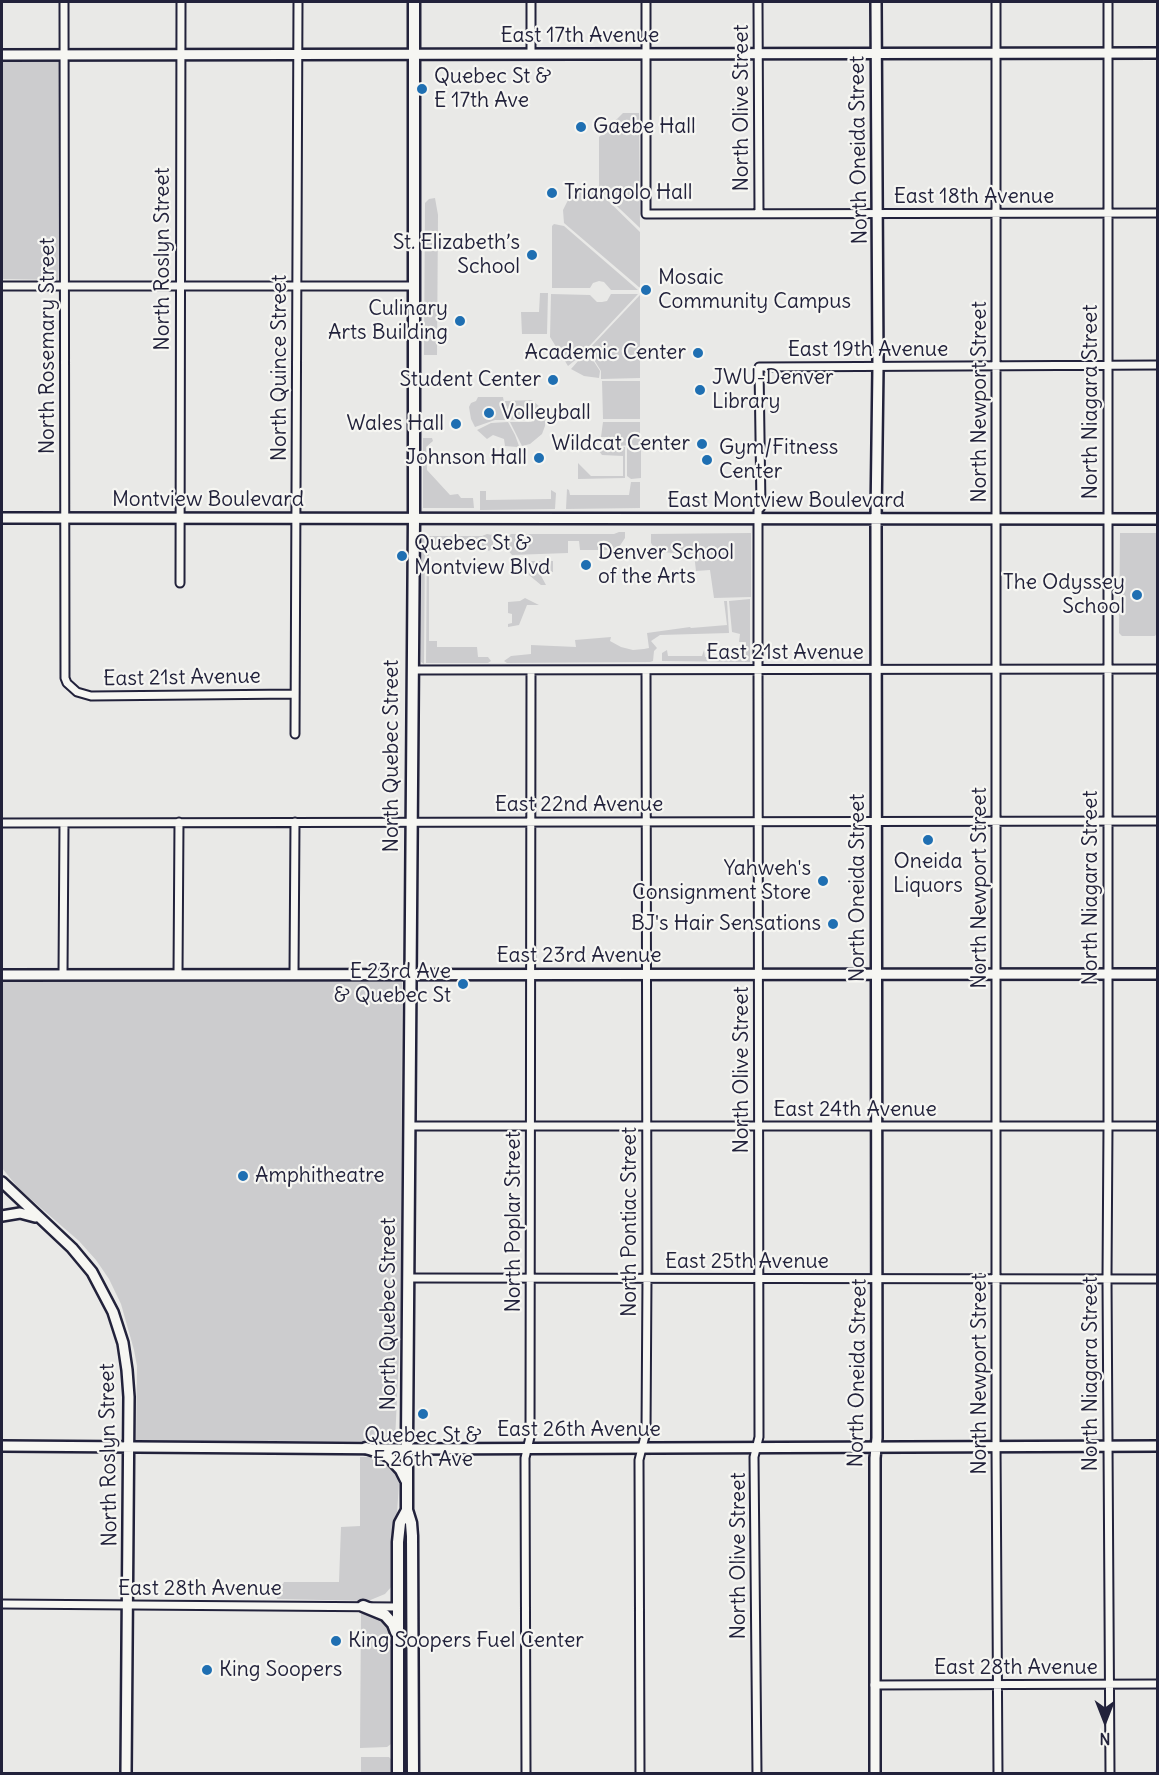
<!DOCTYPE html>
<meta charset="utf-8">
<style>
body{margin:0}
#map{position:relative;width:1159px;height:1775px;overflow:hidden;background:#e9e9e7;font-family:Delius,sans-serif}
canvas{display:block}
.frame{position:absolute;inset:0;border:3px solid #22223b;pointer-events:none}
.north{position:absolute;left:1075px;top:1691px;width:60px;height:60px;-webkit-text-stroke:4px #f6f6f2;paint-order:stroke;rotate:180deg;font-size:16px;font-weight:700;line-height:24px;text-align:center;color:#22223b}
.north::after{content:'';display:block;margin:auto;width:21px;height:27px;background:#22223b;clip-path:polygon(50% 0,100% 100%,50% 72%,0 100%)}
</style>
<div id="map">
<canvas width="1159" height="1775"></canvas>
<div class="frame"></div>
<div class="north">N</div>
</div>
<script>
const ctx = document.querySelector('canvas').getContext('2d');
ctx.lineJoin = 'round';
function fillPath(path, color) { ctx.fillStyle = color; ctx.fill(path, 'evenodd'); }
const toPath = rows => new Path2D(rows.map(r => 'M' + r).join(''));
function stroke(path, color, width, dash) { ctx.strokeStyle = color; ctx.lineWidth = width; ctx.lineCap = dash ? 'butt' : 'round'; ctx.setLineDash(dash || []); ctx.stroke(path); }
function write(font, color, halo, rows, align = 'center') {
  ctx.font = font + ' Delius,sans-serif'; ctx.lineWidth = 4.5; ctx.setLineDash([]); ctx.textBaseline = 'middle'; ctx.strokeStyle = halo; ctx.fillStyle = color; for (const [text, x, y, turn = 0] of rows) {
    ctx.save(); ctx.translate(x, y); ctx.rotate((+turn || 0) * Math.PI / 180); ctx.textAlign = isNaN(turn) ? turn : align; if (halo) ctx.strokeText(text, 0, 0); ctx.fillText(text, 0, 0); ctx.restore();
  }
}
const green = toPath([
 [2,60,59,60,58,280,2,279],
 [623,113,639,113,640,228,601,191,599,187,599,137],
 [582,191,598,191,640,232,640,288,564,223,563,210,569,198],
 [435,198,438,215,437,355,424,355,425,203,429,199],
 [554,224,564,226,638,290,611,290,604,282,599,281,593,283,590,288,552,288,552,226],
 [540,293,548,293,547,334,522,334,521,312,539,312],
 [551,294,590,295,597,302,602,302,607,301,611,294,638,294,579,357,568,366,550,337],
 [640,295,640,378,601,379,601,371,588,350],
 [587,351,600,371,599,378,584,376,571,369],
 [602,381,640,381,640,419,603,419],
 [478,397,503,397,507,420,495,420,475,427,471,419,469,407,471,403,476,401],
 [532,400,541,408,533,418,509,420,505,401],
 [542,412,546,418,545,426,542,434,530,444,522,446,510,422,531,422],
 [508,422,515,435,519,446,517,447,505,446,504,439,493,435,487,439,477,430,491,423],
 [603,422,640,422,640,445,610,446,610,441,607,437,601,437],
 [423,438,432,438,433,441,426,447,427,470,450,495,458,494,461,498,473,498,474,508,423,508],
 [605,447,625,447,625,478,578,479,578,463,591,476,623,476,623,456,602,455,599,451],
 [627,447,641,448,641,478,631,479,627,476],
 [631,482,640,482,640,508,566,509,567,489,569,490,570,495,629,495],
 [551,490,556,493,555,509,480,510,480,491,486,491,486,500,551,499],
 [619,532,625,532,625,538,617,550,580,550,579,541,568,541,568,553,512,555,507,549,507,537,511,534,614,534],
 [421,533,423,533,425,538,424,664,421,662],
 [751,533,751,597,714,598,710,570,696,571,694,554,657,552,651,543,651,534],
 [1120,533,1157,533,1157,633,1155,636,1122,636,1119,633],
 [487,534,493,535,493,547,489,551,482,546,482,543,437,543,437,551,429,551,429,641,437,641,437,647,477,647,478,657,488,657,491,661,488,663,426,663,427,538,428,536,482,536],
 [512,561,553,561,553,572,539,572,546,585,541,585],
 [525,598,539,605,527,605,519,625,508,627,508,624,512,623,512,614,508,613,508,602,520,601],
 [750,599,750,662,662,661,662,653,667,650,668,656,702,656,704,650,705,657,739,656,739,650,746,650,746,642,739,642,740,634,732,632,729,601],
 [724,601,727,601,729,633,660,635,651,641,657,648,654,651,653,661,650,662,507,663,504,661,511,656,531,654,531,645,576,647,575,640,611,637,610,641,621,647,633,650,644,649,649,648,647,633,690,627,691,628,727,625],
 [2,982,402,982,401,1312,395,1441,136,1441,137,1366,134,1350,121,1304,109,1279,96,1260,79,1241,19,1189,2,1168],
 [360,1457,378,1457,385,1459,393,1466,397,1475,399,1484,392,1586,385,1594,368,1601,277,1599,275,1591,277,1586,283,1584,284,1582,339,1582,341,1527,360,1526],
 [361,1614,373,1614,387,1620,394,1638,395,1741,387,1747,360,1748],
 [361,1757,389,1757,395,1764,394,1773,361,1773]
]);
const street = toPath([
 [64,2,65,678,67,683,77,692,91,696,295,694],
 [531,2,531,54],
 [646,2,646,214,1158,213],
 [758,2,759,214],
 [996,2,996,1446,998,1774],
 [1108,2,1108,1126,1107,1279,1110,1774],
 [2,286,414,286],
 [180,583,181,2],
 [413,670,1158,669],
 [295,734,298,2],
 [2,823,1158,821],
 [63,974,64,823],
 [178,974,179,822],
 [294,974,295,822],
 [409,1126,1158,1126],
 [409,1278,1158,1279],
 [2,1604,398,1607],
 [874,1685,1158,1684],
 [526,1774,525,1458,530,1437,531,670],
 [640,1774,639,1460,646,1432,647,1278,646,670],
 [757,1774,754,1457,759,1437,758,662,758,510,761,507,759,367,1158,365]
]);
const secondary = toPath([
 [2,55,1158,53],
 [2,518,1158,519],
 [2,975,1158,974],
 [2,1182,72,1248,92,1272,113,1312,123,1343,127,1370,129,1397,126,1774],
 [2,1216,20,1213,35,1217],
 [2,1446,407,1449,1158,1446],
 [875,1774,875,1458,877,1438,876,519,878,367,876,2]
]);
const primary = toPath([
 [366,1448,385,1454,391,1459,401,1470,406,1480],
 [363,1606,385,1615,393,1624,396,1632],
 [398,1774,398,1542,400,1523,407,1510],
 [413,1774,412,1536,411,1523,407,1510,407,1439,414,519,414,2]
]);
const markers = [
 [422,89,6,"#1f6fb2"],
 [581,127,6,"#1f6fb2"],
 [552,193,6,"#1f6fb2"],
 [532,255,6,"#1f6fb2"],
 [646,290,6,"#1f6fb2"],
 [460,321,6,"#1f6fb2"],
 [698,353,6,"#1f6fb2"],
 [553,380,6,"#1f6fb2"],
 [700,390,6,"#1f6fb2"],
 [489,413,6,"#1f6fb2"],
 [456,424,6,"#1f6fb2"],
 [702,444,6,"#1f6fb2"],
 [539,458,6,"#1f6fb2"],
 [707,460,6,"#1f6fb2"],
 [402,556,6,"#1f6fb2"],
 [586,565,6,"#1f6fb2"],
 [1137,595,6,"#1f6fb2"],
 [928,840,6,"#1f6fb2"],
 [823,881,6,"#1f6fb2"],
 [833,924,6,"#1f6fb2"],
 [463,984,6,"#1f6fb2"],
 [243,1176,6,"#1f6fb2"],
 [423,1414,6,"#1f6fb2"],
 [336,1641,6,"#1f6fb2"],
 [207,1670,6,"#1f6fb2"]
];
const streetNames = [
 ["East 17th Avenue",580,36],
 ["North Olive Street",742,108,-90],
 ["North Oneida Street",859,150,-91],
 ["East 18th Avenue",974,197],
 ["North Roslyn Street",163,259,-90],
 ["North Rosemary Street",48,346,-90],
 ["East 19th Avenue",868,350],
 ["North Quince Street",280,368,-90],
 ["North Newport Street",980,402,-90],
 ["North Niagara Street",1091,402,-90],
 ["Montview Boulevard",208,500],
 ["East Montview Boulevard",786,501],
 ["East 21st Avenue",785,653],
 ["East 21st Avenue",182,678,-1],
 ["North Quebec Street",392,756,-90],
 ["East 22nd Avenue",579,805],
 ["North Oneida Street",858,888,-90],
 ["North Newport Street",980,888,-90],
 ["North Niagara Street",1091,888,-90],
 ["East 23rd Avenue",579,956],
 ["North Olive Street",742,1070,-90],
 ["East 24th Avenue",855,1110],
 ["North Poplar Street",514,1222,-90],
 ["North Pontiac Street",630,1222,-90],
 ["East 25th Avenue",747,1262],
 ["North Quebec Street",389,1314,-90],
 ["North Oneida Street",858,1373,-89],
 ["North Newport Street",980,1374,-90],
 ["North Niagara Street",1091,1374,-90],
 ["East 26th Avenue",579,1430],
 ["North Roslyn Street",109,1455,-91],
 ["North Olive Street",739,1556,-90],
 ["East 28th Avenue",200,1589],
 ["East 28th Avenue",1016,1668]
];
const poiNames = [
 ["Quebec St &",434,77],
 ["E 17th Ave",434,101],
 ["Gaebe Hall",593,127],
 ["Triangolo Hall",564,193],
 ["St. Elizabeth’s",520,243,"right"],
 ["School",520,267,"right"],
 ["Mosaic",658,278],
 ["Community Campus",658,302],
 ["Culinary",448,309,"right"],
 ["Arts Building",448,333,"right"],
 ["Academic Center",686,353,"right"],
 ["JWU-Denver",712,378],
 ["Library",712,402],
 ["Student Center",541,380,"right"],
 ["Volleyball",501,413],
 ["Wales Hall",444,424,"right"],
 ["Wildcat Center",690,444,"right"],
 ["Gym/Fitness",719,448],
 ["Center",719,472],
 ["Johnson Hall",527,458,"right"],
 ["Quebec St &",414,544],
 ["Montview Blvd",414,568],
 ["Denver School",598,553],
 ["of the Arts",598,577],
 ["The Odyssey",1125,583,"right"],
 ["School",1125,607,"right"],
 ["Oneida",928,862,"center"],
 ["Liquors",928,886,"center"],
 ["Yahweh's",811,869,"right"],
 ["Consignment Store",811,893,"right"],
 ["BJ's Hair Sensations",821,924,"right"],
 ["E 23rd Ave",451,972,"right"],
 ["& Quebec St",451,996,"right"],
 ["Amphitheatre",255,1176],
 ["Quebec St &",423,1436,"center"],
 ["E 26th Ave",423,1460,"center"],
 ["King Soopers Fuel Center",348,1641],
 ["King Soopers",219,1670]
];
fillPath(green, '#ccccce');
stroke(street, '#22223b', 11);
stroke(secondary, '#22223b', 14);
stroke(primary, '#22223b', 15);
stroke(street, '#f6f6f2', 7);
stroke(secondary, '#f6f6f2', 9);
stroke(primary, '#f6f6f2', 10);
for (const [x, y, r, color] of markers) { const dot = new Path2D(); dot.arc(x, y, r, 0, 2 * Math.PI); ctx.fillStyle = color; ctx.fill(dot); stroke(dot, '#f6f6f2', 2); }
write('21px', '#22223b', '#f6f6f2', streetNames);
write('21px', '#22223b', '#f6f6f2', poiNames, 'left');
</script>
